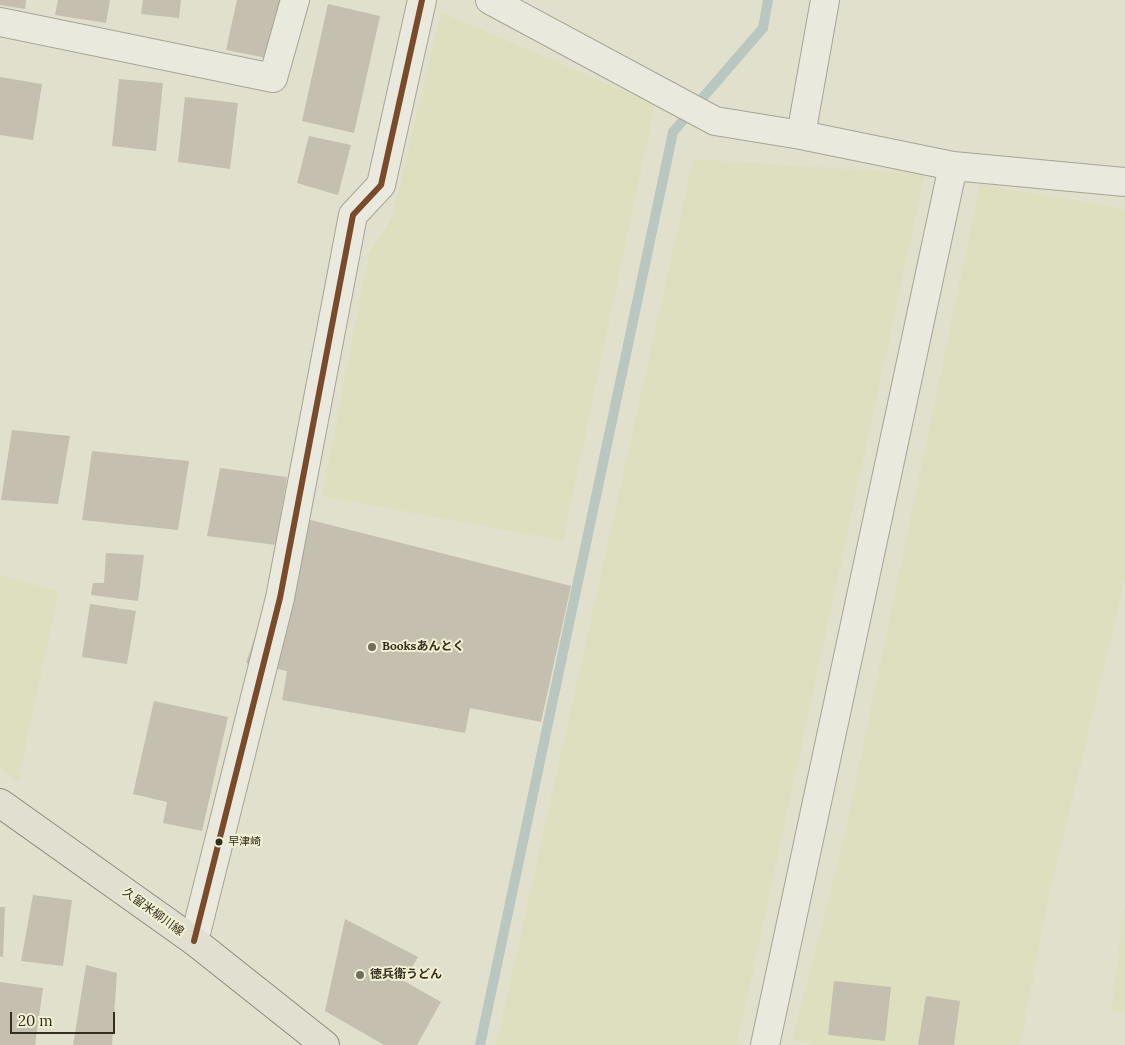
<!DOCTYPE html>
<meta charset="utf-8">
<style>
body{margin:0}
#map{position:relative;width:1125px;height:1045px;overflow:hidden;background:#e1e0cd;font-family:Lora,serif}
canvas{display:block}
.scale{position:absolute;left:10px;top:1012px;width:105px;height:22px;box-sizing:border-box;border:2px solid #342e1f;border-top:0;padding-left:6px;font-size:15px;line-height:18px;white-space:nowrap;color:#342e1f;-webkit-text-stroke:4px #f2f0d3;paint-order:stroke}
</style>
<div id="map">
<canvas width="1125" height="1045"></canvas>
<div class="scale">20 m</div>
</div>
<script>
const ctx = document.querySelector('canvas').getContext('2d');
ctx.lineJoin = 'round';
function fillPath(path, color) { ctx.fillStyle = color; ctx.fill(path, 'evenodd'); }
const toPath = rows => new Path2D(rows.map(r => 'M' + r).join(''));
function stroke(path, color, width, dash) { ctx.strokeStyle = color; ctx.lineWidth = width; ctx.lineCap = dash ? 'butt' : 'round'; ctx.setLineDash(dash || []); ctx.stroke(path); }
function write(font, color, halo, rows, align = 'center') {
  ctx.font = font + ' Lora,"Noto Sans JP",serif'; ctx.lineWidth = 4; ctx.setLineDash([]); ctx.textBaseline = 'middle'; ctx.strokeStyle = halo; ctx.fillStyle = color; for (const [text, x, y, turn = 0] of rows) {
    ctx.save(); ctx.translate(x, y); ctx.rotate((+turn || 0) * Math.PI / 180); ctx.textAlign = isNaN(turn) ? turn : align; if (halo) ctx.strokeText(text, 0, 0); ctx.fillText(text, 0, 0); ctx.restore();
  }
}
const farmland = toPath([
 [441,12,655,104,563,541,322,496,369,253,392,218],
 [693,159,925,174,737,1045,496,1045],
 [980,184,1125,209,1125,580,1050,892,1020,1045,817,1045,792,1040,843,842],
 [0,575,59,591,18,781,0,767],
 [1125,905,1125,1013,1111,1010]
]);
const stream = toPath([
 [480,1045,673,132,763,28,768,0]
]);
const building = toPath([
 [0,0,26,0,25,9,0,5],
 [58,0,110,0,106,23,55,15],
 [143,0,181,0,179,18,141,14],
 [237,0,290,0,277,60,226,50],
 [328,4,380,16,354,133,302,121],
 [0,77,42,84,33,140,0,135],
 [119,79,163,83,156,151,112,146],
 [185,97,238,103,230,169,178,162],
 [309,136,351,145,338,195,297,183],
 [12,430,70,436,58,504,1,500],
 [92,451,189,461,178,530,82,520],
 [220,468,287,477,276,545,207,536],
 [295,516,571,586,541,722,470,708,465,733,282,700,287,671,246,663],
 [106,553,144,555,138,601,91,595,93,583,104,583],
 [90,604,136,611,127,664,82,657],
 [154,701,228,717,202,831,163,823,167,802,133,794],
 [33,895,72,900,63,966,21,961],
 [0,907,5,907,3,957,0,956],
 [345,919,418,957,404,981,441,1002,417,1045,384,1045,325,1011],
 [86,965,117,973,112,1045,73,1045],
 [834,981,891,987,885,1041,828,1035],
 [0,982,43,988,35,1045,0,1045],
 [926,996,960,1001,954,1045,918,1045]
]);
const street = toPath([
 [490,0,715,121,801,135,953,166,1125,182],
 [0,22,273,78,295,0],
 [801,135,825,0],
 [194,941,280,598,353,215,381,185,422,0],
 [765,1045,953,166]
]);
const primary = toPath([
 [0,803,194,941,325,1045]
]);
const bus1 = toPath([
 [194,941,280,598,353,215,381,185,422,0]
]);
const markers = [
 [372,647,5,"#716c5c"],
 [219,842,4.5,"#342e1f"],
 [360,975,5,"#716c5c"]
];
const busNames = [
 ["早津崎",228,842]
];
const poiNames = [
 ["Booksあんとく",382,647],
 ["徳兵衛うどん",370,975]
];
const streetNames = [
 ["久留米柳川線",153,912,36]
];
fillPath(farmland, '#dedfbf');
stroke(stream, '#b8c8c1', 10);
fillPath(building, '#c4bfae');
stroke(street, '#a6a496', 30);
stroke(primary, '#8c8a7d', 30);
stroke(street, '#eae9de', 28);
stroke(primary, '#e1e0d0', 28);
stroke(bus1, '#7a4b2a', 6);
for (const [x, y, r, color] of markers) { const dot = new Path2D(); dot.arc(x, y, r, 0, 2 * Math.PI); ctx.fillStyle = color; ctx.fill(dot); stroke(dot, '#f2f0d3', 2); }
write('11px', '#342e1f', '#f2f0d3', busNames, 'left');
write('bold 12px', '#342e1f', '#f2f0d3', poiNames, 'left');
write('12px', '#342e1f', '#f2f0d3', streetNames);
</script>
